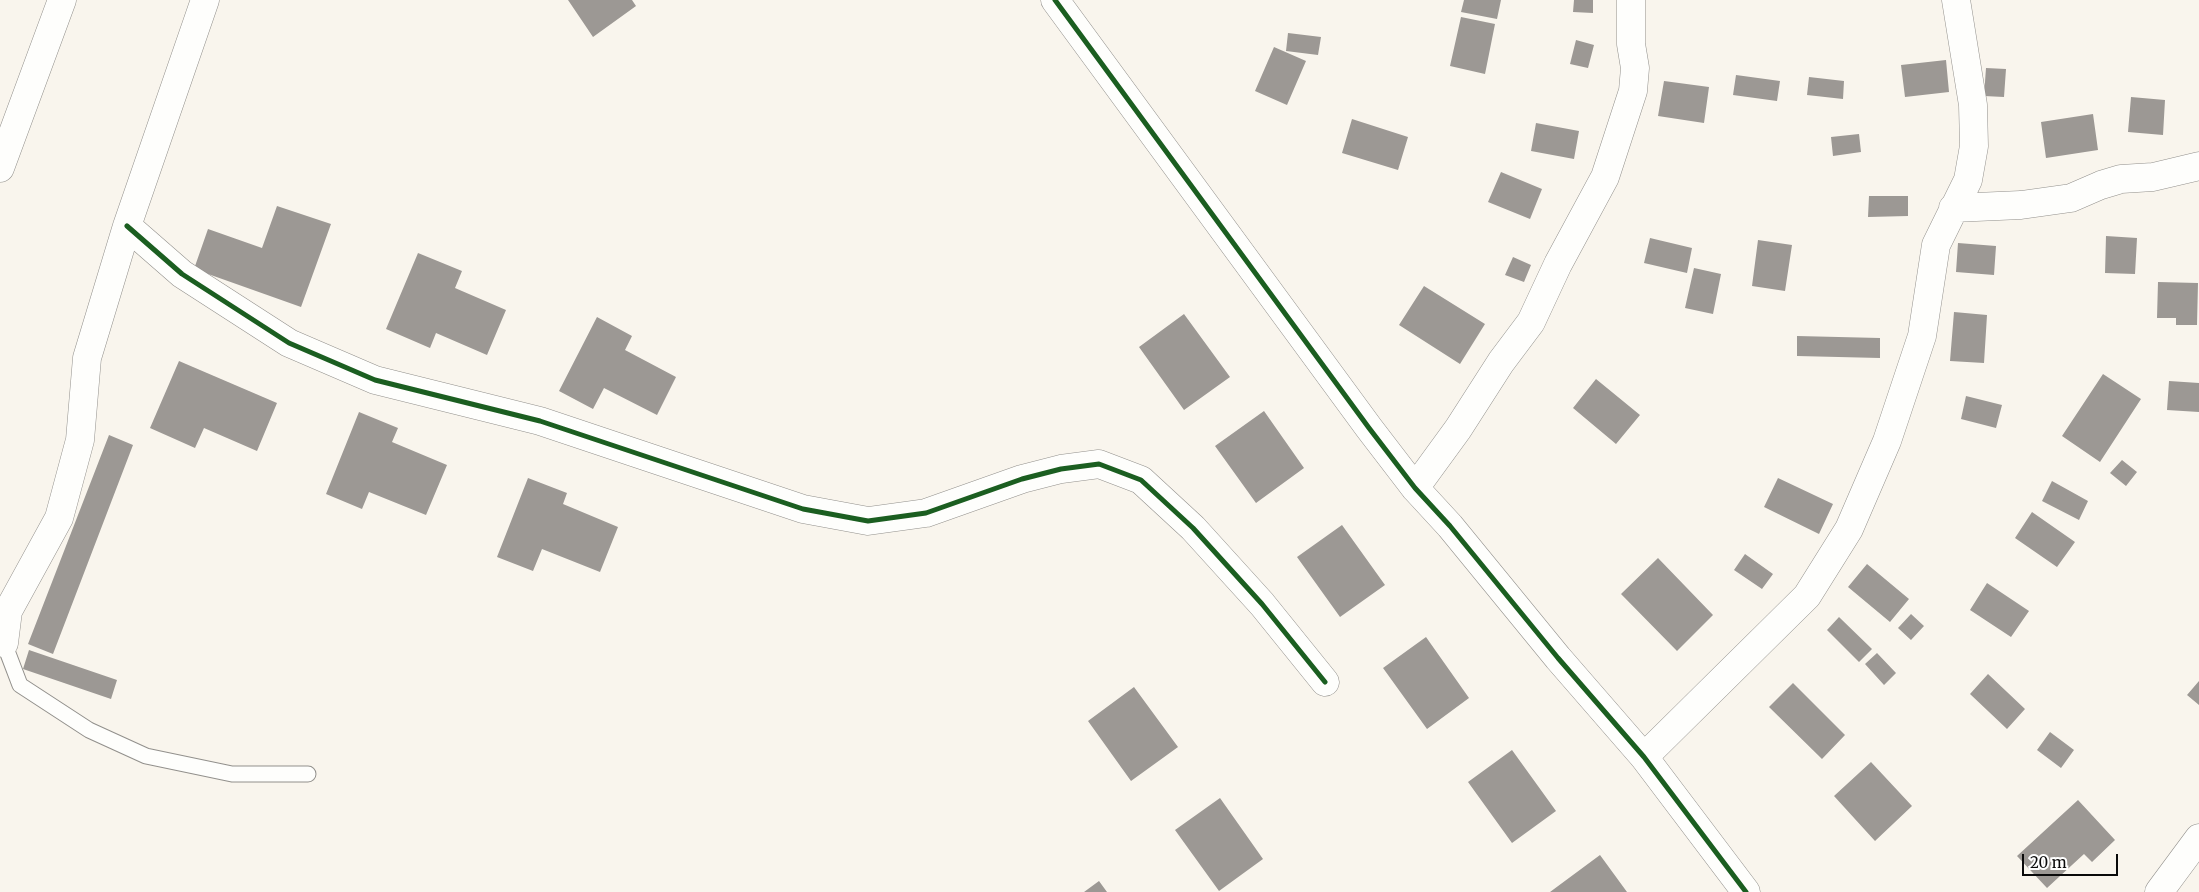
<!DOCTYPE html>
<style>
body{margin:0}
#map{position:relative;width:2199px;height:892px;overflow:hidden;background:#f9f5ed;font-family:Merriweather,serif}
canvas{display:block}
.scale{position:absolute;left:2022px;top:854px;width:96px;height:22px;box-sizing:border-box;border:2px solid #0a0a0a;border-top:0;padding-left:6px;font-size:15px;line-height:18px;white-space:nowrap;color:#0a0a0a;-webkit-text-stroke:4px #fff;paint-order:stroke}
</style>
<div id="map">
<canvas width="2199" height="892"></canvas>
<div class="scale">20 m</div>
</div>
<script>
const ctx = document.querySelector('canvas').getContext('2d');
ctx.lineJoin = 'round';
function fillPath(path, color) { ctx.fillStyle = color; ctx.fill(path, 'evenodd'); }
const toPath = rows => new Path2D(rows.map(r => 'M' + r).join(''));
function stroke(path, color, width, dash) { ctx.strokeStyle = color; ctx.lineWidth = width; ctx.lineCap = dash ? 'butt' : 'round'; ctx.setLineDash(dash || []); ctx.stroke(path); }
const building = toPath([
 [568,0,632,0,636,6,593,37],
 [1464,0,1501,0,1497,19,1461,12],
 [1574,0,1593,0,1593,13,1573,12],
 [1461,17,1495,24,1485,74,1450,66],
 [1288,33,1321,37,1318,55,1286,51],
 [1576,40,1594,45,1588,68,1570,64],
 [1274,47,1306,61,1287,105,1255,91],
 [1946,60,1949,92,1905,97,1901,65],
 [1986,68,2006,69,2004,97,1984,96],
 [1736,75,1780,81,1777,101,1733,95],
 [1809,77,1844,81,1843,99,1807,95],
 [1664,81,1709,87,1704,123,1658,116],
 [2131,97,2165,100,2163,135,2128,132],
 [2093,114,2098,150,2046,158,2041,122],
 [1352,119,1408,137,1398,170,1342,153],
 [1536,123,1579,131,1574,159,1531,151],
 [1859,134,1861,152,1833,156,1831,137],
 [1501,172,1542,189,1530,219,1488,202],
 [1869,196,1908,196,1908,216,1868,217],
 [277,206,331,224,301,307,194,269,208,229,262,248],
 [2106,236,2137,238,2135,274,2105,273],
 [1650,238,1692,248,1687,273,1644,263],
 [1758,240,1792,245,1785,291,1752,286],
 [1958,243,1996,246,1994,275,1956,272],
 [418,253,462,271,455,288,506,310,487,355,436,333,430,348,386,329],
 [1513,257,1531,265,1524,282,1505,275],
 [1694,268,1721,274,1713,314,1685,308],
 [2158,282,2198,283,2197,325,2176,325,2176,318,2157,318],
 [1424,286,1485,324,1460,364,1399,325],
 [1954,312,1987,315,1984,363,1950,361],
 [1184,314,1230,377,1184,410,1139,347],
 [597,317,632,336,625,350,676,377,657,415,604,388,593,409,559,391],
 [1797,336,1880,338,1880,358,1797,356],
 [179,361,277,403,257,451,204,428,195,448,150,428],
 [2103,374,2141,399,2100,462,2062,436],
 [1596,379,1640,415,1616,444,1573,408],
 [2169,381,2199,383,2199,412,2167,410],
 [1966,396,2002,405,1996,428,1961,419],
 [1264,411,1304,468,1256,503,1215,446],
 [359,412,398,428,392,442,447,465,426,515,369,492,362,509,326,494],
 [109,435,133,445,53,654,28,644],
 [2122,460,2137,472,2126,486,2110,473],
 [528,478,567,493,563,504,618,527,600,572,542,549,533,571,497,557],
 [1778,478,1833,504,1819,534,1764,507],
 [2052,481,2088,501,2079,520,2042,501],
 [2032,512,2075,542,2057,567,2015,538],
 [1342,525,1385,585,1340,617,1297,557],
 [1745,554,1773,574,1762,589,1734,570],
 [1658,558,1713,615,1677,651,1621,594],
 [1867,564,1909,599,1890,622,1848,587],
 [1987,583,2029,611,2011,637,1970,610],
 [1911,614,1924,626,1911,640,1898,628],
 [1839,617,1872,649,1859,662,1827,630],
 [1426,637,1469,698,1427,729,1383,668],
 [29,650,117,680,111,699,23,669],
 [1877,653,1896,673,1884,685,1865,664],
 [1988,674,2025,709,2007,729,1970,694],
 [2199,681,2199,705,2187,695],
 [1793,683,1845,735,1822,759,1769,707],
 [1134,687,1178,747,1131,781,1088,721],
 [2050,732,2074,750,2061,768,2037,750],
 [1512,750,1556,811,1512,843,1468,782],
 [1871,762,1912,806,1875,841,1834,796],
 [1220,798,1263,859,1219,891,1175,830],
 [2078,800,2115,840,2092,862,2084,854,2047,888,2017,856],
 [1600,855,1627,892,1550,892],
 [1099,881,1107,892,1084,892]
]);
const service = toPath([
 [4,643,20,685,89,730,146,756,232,774,308,774]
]);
const minor = toPath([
 [1055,0,1369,428,1415,488,1450,526,1558,658,1644,757,1746,892],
 [1953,208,2021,205,2071,198,2101,185,2121,179,2153,177,2199,166],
 [127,226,182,274,289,343,375,380,540,421,803,509,868,521,926,513,1022,479,1061,469,1099,464,1141,480,1193,528,1262,604,1325,682],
 [1415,488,1458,429,1501,362,1531,322,1558,264,1605,177,1633,91,1635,68,1631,44,1631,0],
 [0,638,4,643,8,611,59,518,80,440,87,358,127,226,205,0],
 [1644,757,1807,596,1849,529,1887,441,1922,336,1936,245,1968,180,1974,146,1973,105,1956,0],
 [2159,892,2199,838]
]);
const tertiary = toPath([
 [0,168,62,0]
]);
const cycleway = toPath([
 [1055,0,1369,428,1415,488,1450,526,1558,658,1644,757,1746,892],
 [127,226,182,274,289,343,375,380,540,421,803,509,868,521,926,513,1022,479,1061,469,1099,464,1141,480,1193,528,1262,604,1325,682]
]);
fillPath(building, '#9c9894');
stroke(service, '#92908c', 17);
stroke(minor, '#92908c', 29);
stroke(tertiary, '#92908c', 29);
stroke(service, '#fefefc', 15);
stroke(minor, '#fefefc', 28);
stroke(tertiary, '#fefefc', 28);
stroke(cycleway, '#1b5e20', 5);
</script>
